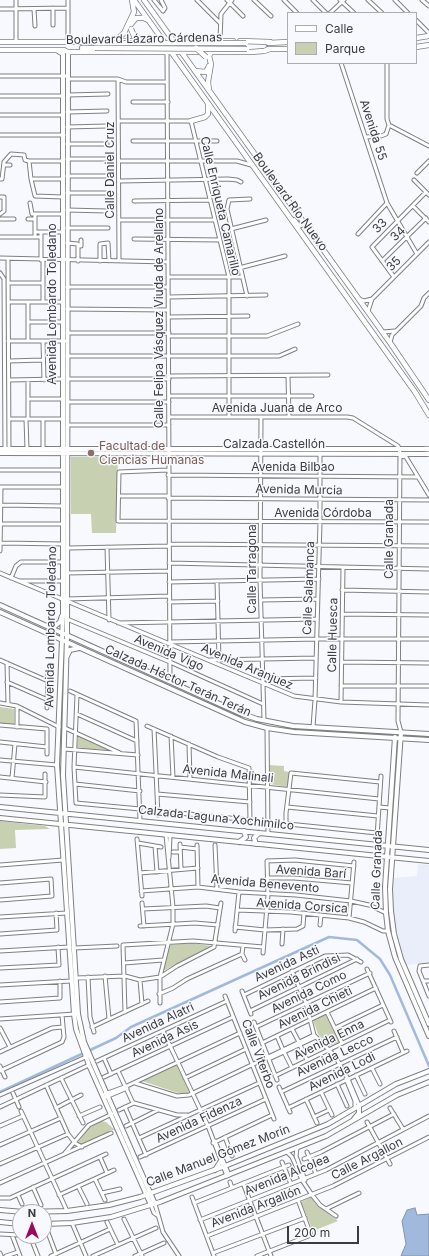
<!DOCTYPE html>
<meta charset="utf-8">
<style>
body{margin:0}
#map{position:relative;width:429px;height:1256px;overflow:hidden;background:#f7f9ff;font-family:Inter,sans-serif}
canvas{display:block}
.legend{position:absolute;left:287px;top:12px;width:130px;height:52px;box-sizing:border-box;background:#f7f9ff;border:1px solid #acadb2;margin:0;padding:5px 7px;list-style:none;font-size:12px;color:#3c3c3f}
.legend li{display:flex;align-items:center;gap:8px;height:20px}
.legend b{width:20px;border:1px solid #acadb2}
.north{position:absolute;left:12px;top:1204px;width:40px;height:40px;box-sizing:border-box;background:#f7f9ff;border:1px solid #acadb2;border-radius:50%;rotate:0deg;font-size:11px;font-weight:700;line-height:16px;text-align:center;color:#3c3c3f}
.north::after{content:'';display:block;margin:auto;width:14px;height:18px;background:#990b5d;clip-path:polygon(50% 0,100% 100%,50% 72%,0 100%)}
.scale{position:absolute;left:287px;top:1226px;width:72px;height:18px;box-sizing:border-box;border:2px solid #3c3c3f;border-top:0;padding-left:5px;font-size:12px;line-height:14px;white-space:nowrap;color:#3c3c3f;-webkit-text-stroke:3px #f7f9ff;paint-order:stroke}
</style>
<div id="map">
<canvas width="429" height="1256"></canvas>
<ul class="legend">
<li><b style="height:5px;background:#fff"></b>Calle</li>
<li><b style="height:11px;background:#c8d0b2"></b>Parque</li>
</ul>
<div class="north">N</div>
<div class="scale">200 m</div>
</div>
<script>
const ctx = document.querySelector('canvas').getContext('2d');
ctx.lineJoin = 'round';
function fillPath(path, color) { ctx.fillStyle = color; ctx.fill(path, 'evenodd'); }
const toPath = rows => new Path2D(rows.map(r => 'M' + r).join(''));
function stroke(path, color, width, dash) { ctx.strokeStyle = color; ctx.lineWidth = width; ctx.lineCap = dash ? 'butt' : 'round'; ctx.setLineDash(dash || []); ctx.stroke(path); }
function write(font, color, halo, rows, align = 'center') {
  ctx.font = font + ' Inter,sans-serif'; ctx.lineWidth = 3; ctx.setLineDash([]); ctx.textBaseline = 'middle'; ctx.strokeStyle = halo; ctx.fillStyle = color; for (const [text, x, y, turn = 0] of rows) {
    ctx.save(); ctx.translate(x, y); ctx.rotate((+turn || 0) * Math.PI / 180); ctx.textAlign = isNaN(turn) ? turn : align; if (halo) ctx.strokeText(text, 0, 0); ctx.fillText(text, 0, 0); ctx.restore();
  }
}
const built = toPath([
 [418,864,429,865,429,963,406,965,398,940,393,916,393,878,417,876]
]);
const green = toPath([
 [71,457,118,457,116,533,92,533,91,514,71,514],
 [0,707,14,709,14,726,0,725],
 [78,736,106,748,107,750,77,748],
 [269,765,284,766,284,771,289,772,288,787,270,784],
 [0,821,45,826,50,829,15,830,16,848,0,849],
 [192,943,211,946,163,971,170,945],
 [326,1014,339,1040,339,1042,329,1046,318,1034,313,1020],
 [176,1064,189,1091,188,1093,181,1094,142,1081],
 [101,1121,106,1122,115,1130,110,1130,107,1133,74,1148,89,1128],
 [311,1197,316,1204,338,1221,313,1231,301,1202]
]);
const water = toPath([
 [415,1208,417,1215,429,1214,429,1256,401,1256,406,1244,402,1221,407,1210,415,1208]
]);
const canal = toPath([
 [0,1092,116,1038,131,1027,329,937,357,940,380,959,390,975,429,1066]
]);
const minor = toPath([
 [154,0,163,11],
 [161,0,165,8,163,11],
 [197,0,220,23],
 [227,0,243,16],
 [254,0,271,16],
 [284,0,297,13],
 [313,0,326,13],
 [340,0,354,13],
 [368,0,382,13],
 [395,0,408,13],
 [422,0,429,6],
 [53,8,53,25],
 [0,9,68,8],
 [34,9,35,26],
 [330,13,344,0],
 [416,20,429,33],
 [68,41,68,0],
 [220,41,221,14,232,0],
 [16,42,16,0],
 [167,52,170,681],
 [341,63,387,203,417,254],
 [387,63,387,119,389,125,429,146],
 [0,76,68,76],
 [68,79,118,79,126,82,167,82],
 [118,79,119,261],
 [68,95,108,94],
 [0,96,63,96],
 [133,102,168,102],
 [67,112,107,111],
 [0,115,63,115],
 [120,121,191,121,229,277,229,417],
 [67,127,107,126],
 [0,135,64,135],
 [366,137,381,136,386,134,389,125],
 [133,141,217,141],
 [67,144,107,144],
 [67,159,108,159],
 [29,161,31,179,35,196,63,197],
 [119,161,237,161,251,165],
 [4,162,11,154,24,155,25,160,29,161,62,161],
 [4,165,10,165],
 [417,173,429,161],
 [67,176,108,176],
 [0,179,2,179,4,162],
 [31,179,62,179],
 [414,180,429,195],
 [120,181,228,179,237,180,241,182],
 [67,193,108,193],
 [0,197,4,197,4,211,0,214],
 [134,201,210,200],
 [30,203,32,214,63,214],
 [413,206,429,222],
 [67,210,107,211],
 [0,219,14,219],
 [28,219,35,219],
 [120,220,215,220],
 [67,228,108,228],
 [231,229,266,220],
 [35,232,63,232],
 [41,232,41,260],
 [358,234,387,203],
 [0,237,40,237],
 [35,237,35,214],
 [134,239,220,240],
 [67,243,78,244,78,261],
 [78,246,81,246,81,240],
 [0,258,168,262],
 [8,260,9,450],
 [43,260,43,302],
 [100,261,100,244,108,243,109,261],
 [382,261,426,218],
 [239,268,285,256],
 [0,273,4,279,5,450],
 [168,277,242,277],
 [394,277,372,247,426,192],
 [8,283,43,283],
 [67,287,168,287],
 [247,296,227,209,229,200,250,199],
 [169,297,266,295],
 [359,299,364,301,372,299],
 [8,302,63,302],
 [28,302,28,341],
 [67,309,168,310],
 [368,311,372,299,429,242],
 [169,317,248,316],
 [28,322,63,322],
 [383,332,395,331],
 [67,333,169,333],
 [169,336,267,336,298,324],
 [8,341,65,341],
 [43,341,44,380],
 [390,342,392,335,421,306,424,298,429,293],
 [67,356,279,356,295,349],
 [9,361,43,360],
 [169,376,328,375],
 [288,376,289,417],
 [68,379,169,379],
 [9,380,62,379],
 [28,380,28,419],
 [169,396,312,396],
 [28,399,62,399],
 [68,402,169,402],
 [169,417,347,417,353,418,398,446,400,453,398,721,401,732],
 [261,417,260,580,264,720],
 [9,419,62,419],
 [26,419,27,449],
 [43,419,43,449],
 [68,425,169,425],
 [400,456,406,457,429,495],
 [0,470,63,470],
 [168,470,119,472,118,521,429,522],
 [168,475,418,477],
 [0,487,63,487],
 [119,496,168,496],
 [168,498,429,500],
 [1,505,63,506],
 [1,524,63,524],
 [1,543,63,544],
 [169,544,429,546],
 [107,547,109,620],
 [68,548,169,546],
 [0,551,1,487],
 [169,563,429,569],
 [0,573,294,696,341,702,429,705],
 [67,573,169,571],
 [11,578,16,566,21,562,63,562],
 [20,581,63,581],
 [217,581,219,661],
 [169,582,319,579],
 [342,590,429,592],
 [67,599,169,596],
 [261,600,318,599],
 [169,602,218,601],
 [342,614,429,615],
 [67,619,170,662,263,704],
 [118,623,317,619],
 [170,642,317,639,429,639],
 [0,660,48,681],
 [210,660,316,658],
 [342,662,429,663],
 [7,663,8,704],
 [263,679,316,678],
 [7,682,48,700],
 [341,686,429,686],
 [70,691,136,721,140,821],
 [77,695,74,767,76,803,140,809],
 [341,702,343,568],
 [0,703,17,706,59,727],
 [17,706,17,727],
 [47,708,48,674],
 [77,714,137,741],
 [0,725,47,729,47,754],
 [147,726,218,757,249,768,250,820,158,811],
 [313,727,315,700,320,522,320,453],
 [65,728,120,753],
 [267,728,268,834],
 [154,729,158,815],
 [171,736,173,777],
 [0,742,47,747],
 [189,744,190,779],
 [64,749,138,755],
 [0,760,57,765],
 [74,767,379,799],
 [0,777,46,782],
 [12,778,15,744],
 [75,784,140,791],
 [157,794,250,802],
 [0,795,45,797,45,774],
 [287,807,378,816],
 [379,807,390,808],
 [377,833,288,824,286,822,286,813,291,773,380,782],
 [377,837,381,776],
 [137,839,142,896],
 [138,843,161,847],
 [180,844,181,869],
 [197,845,198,887],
 [215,845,217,889],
 [155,846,157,872],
 [180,847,197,849],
 [173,852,180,852],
 [169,858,170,836],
 [0,865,63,860],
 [140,873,198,868],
 [267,878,294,878,352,883],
 [0,883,51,879,52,896,0,900],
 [141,891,198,887,239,892,296,895,351,901,369,905,386,913],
 [142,903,144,926],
 [143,909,206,906,220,908],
 [237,910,291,912,349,918,364,922,383,931,388,931],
 [0,917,67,913],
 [349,918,354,862],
 [320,925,321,915],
 [140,926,195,923,218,925],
 [235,927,265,930,297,929,303,926,304,913],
 [235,931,239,892],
 [0,934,57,930,56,913],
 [282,944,283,929],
 [74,948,117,946],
 [0,951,69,947],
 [263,953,268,895,267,861,295,860,354,866],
 [242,954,245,960],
 [124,963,163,960],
 [429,965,420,966,419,971,429,996],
 [0,968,59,965,58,947],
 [367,969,391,1022],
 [292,971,306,1003,314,1035,335,1056,348,1079,359,1105],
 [105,976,109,1019],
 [88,977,90,1017,94,1032],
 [76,978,125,976,140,980,160,977,177,966,214,947,221,903],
 [140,980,142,1004],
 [423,981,429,981],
 [0,985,71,981],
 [242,991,251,1014],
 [159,994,173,988,187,979,242,954,243,946],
 [244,995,325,956,348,955,361,962],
 [225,996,274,1119],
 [0,1002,60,998,60,981],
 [160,1003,160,977,173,924,173,907,166,835],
 [250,1011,357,959],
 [125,1012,123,945,193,941,263,947],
 [327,1012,342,1043],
 [0,1019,75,1014],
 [254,1022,277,1080],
 [92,1027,148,1001],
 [256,1027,370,973],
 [0,1028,10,1047],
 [335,1028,383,1005],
 [292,1029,299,1042],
 [163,1031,208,1126,227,1176],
 [394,1031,403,1052],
 [277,1036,283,1050],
 [262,1043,376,988],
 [300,1045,307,1060],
 [0,1052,52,1028,63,1027],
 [284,1052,292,1068],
 [104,1058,111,1074],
 [269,1059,316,1037],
 [97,1061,227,1001],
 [0,1066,5,1077],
 [372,1068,380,1084],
 [0,1071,62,1042,64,1037,62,1015],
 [118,1071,133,1103],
 [356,1075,365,1094],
 [275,1076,390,1020],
 [104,1077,233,1017],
 [61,1078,83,1123],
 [185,1078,246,1049],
 [346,1079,355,1101,355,1108],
 [135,1083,177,1096,189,1095,314,1035],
 [337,1084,347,1106],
 [46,1085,68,1134,75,1143,82,1147],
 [279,1087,290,1112],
 [281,1092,397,1037],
 [321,1092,332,1115],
 [13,1093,19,1107],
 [105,1094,127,1086,240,1033],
 [0,1095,88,1056],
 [106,1097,127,1088],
 [306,1099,317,1123],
 [0,1107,89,1065],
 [125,1107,146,1155],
 [56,1108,81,1095],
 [288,1108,407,1051],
 [390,1108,403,1129],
 [119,1110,134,1103,177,1115,187,1115],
 [21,1111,67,1211],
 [79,1116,100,1107],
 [314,1117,329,1110],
 [367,1122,390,1164],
 [0,1126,23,1116],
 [126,1126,158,1110],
 [225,1137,232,1156],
 [139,1138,259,1083],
 [215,1141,229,1175],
 [213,1143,272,1115],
 [0,1145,61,1118],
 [297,1148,296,1156,305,1180],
 [287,1152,292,1157,302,1180,312,1195,320,1205,336,1216],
 [307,1152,316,1174],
 [65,1153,89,1125,112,1114],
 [100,1157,107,1173],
 [140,1157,266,1099],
 [304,1159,321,1152,394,1114],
 [282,1162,291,1184],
 [0,1164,68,1134],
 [95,1179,105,1200],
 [230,1182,232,1188],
 [0,1183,111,1133],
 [243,1183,271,1256],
 [78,1186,87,1204],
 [33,1187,41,1205],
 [102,1193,120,1189],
 [18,1195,22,1204],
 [59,1195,114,1170],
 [192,1197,214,1256],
 [0,1198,10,1198,106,1154],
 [194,1203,289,1165],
 [155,1204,163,1232,179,1256],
 [151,1205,154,1213,157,1215],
 [326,1209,359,1193],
 [124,1219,142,1256],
 [200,1220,326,1170,429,1116],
 [107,1222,118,1245],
 [72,1223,86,1256],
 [47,1230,56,1254],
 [0,1234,20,1235],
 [12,1235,20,1256],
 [30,1236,38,1256],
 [207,1236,333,1186,429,1137],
 [0,1253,1,1256],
 [213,1253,305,1218],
 [6,1256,18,1252],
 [51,1256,110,1229],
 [93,1256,156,1228],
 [135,1256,164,1243],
 [257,1256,311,1235,298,1200]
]);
const major = toPath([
 [58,51,63,54,63,614,57,765,74,1014,76,1029,89,1065,151,1205],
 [68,52,67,636,63,775,78,1014,84,1042,155,1204],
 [294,220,299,226,304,224],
 [0,449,427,449],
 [0,453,429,454],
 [0,605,242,714,257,719,293,726,429,734],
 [0,612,245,722,267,728,294,732,429,740],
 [50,628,55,626,60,622,62,616],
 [67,656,70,650,79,648],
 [401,732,390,889,391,911,394,934,401,959,429,1024],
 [395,737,385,887,386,913,388,931,395,957,429,1036],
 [0,807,429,850],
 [0,818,429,861],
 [239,842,246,837,244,831],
 [256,844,254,838,259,833],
 [354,1119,359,1113,359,1105],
 [215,1170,220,1162],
 [0,1210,24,1212,67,1211,109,1205,140,1197,225,1166,328,1124,396,1084,429,1071],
 [0,1222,20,1224],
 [44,1224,72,1223,111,1217,160,1202,326,1136,397,1095,429,1082]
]);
const highway = toPath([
 [134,0,415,392,429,415],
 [144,0,391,344,429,400],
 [131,24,136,18,144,18,148,20],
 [416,38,429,36],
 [116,40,124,33,134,12,132,0],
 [180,41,233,41],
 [240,41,270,42],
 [0,42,62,42],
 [60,42,133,41],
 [268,43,288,42],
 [416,47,429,45],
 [82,48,95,48],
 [268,49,288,49],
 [0,50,64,50],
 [63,50,68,52,251,52,264,51,270,49],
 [195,71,206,72,209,66],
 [209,90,208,82,211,64,209,56,211,52],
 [191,121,205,117,208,114,208,105],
 [425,449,429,449],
 [428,454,429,454]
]);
const highwayBridge = toPath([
 [131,29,134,36,144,42],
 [95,43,246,43],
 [95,48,247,49],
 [196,48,206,57]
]);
const markers = [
 [91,453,4,"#8d6e63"]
];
const streetNames = [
 ["Boulevard Lázaro Cárdenas",144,39,-1],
 ["Avenida 55",373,130,72],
 ["Calle Daniel Cruz",110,170,-90],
 ["Boulevard Río Nuevo",290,202,54],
 ["Calle Enriqueta Camarillo",220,206,77],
 ["33",380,226,-45],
 ["34",398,234,-44],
 ["35",394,264,-45],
 ["Avenida Lombardo Toledano",52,304,-90],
 ["Calle Felipa Vásquez Viuda de Arellano",159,318,-90],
 ["Avenida Juana de Arco",277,408],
 ["Calzada Castellón",274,444],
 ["Avenida Bilbao",293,467],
 ["Avenida Murcia",299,490,1],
 ["Avenida Córdoba",323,513],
 ["Calle Granada",389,539,-90],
 ["Calle Tarragona",252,569,-90],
 ["Calle Salamanca",309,588,-88],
 ["Avenida Lombardo Toledano",51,627,-89],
 ["Calle Huesca",333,635,-89],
 ["Avenida Vigo",169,653,23],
 ["Avenida Aranjuez",247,667,23],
 ["Calzada Héctor Terán Terán",178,681,24],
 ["Avenida Malinali",228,774,6],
 ["Calzada Laguna Xochimilco",216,818,6],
 ["Calle Granada",377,870,-88],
 ["Avenida Barí",311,872,4],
 ["Avenida Benevento",265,884,5],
 ["Avenida Corsica",302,906,4],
 ["Avenida Asti",287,964,-25],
 ["Avenida Brindisi",299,977,-26],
 ["Avenida Como",309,992,-26],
 ["Avenida Chieti",315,1008,-26],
 ["Avenida Alatri",158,1023,-25],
 ["Avenida Asis",165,1039,-25],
 ["Avenida Enna",329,1040,-26],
 ["Calle Viterbo",258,1054,69],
 ["Avenida Lecco",335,1056,-25],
 ["Avenida Lodi",342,1072,-26],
 ["Avenida Fidenza",199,1120,-25],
 ["Calle Manuel Gómez Morín",218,1156,-21],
 ["Calle Argallon",367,1159,-27],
 ["Avenida Alcolea",287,1175,-22],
 ["Avenida Argallón",256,1207,-21]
];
const educationNames = [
 ["Facultad de",99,446],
 ["Ciencias Humanas",99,460]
];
fillPath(built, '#eaedfa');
fillPath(green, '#c8d0b2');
fillPath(water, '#a2b9de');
stroke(water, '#8394ae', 1);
stroke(canal, '#a2b9de', 2.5);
stroke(minor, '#7e7f84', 5);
stroke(major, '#7e7f84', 6);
stroke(highway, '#7e7f84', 6);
stroke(minor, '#fff', 3);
stroke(major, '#fff', 4);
stroke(highway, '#fff', 4.5);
stroke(highwayBridge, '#7e7f84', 6, []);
stroke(highwayBridge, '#fff', 4.5);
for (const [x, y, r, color] of markers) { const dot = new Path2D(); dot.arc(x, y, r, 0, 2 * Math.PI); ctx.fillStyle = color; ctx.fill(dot); stroke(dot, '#f7f9ff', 1.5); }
write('12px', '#3c3c3f', '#f7f9ff', streetNames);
write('12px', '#785e54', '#f7f9ff', educationNames, 'left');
</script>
